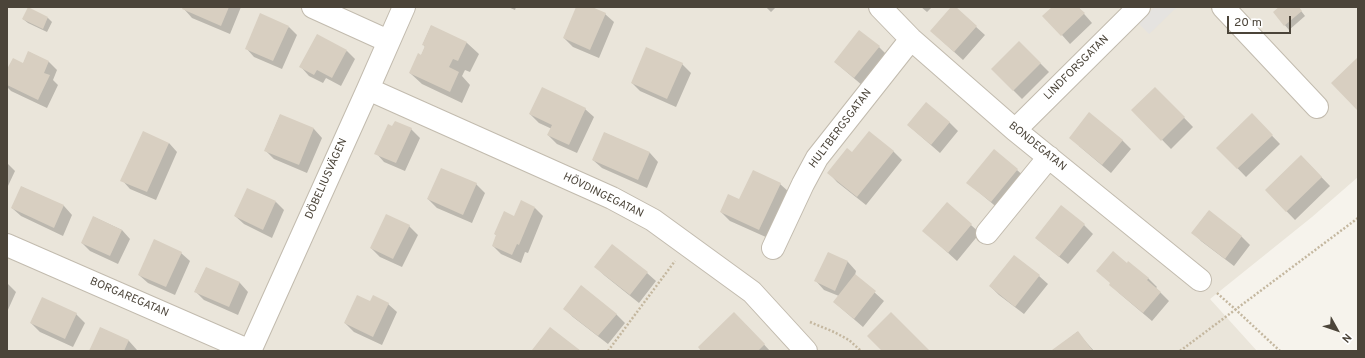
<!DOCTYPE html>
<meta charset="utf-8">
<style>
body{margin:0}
#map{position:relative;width:1365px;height:358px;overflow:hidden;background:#f6f3ec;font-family:Overpass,sans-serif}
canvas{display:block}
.frame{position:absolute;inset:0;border:8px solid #4b4439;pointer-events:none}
.north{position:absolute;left:1317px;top:310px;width:40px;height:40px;-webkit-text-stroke:3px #fff;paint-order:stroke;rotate:130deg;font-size:11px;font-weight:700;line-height:16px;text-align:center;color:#4b4439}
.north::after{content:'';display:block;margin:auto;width:14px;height:18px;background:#4b4439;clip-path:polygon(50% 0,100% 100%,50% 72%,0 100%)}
.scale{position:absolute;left:1227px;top:16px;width:64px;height:18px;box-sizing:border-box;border:2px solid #4b4439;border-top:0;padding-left:5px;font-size:12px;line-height:14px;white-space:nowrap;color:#4b4439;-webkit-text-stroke:3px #fff;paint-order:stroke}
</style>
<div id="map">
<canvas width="1365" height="358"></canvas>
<div class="frame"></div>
<div class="north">N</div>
<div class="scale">20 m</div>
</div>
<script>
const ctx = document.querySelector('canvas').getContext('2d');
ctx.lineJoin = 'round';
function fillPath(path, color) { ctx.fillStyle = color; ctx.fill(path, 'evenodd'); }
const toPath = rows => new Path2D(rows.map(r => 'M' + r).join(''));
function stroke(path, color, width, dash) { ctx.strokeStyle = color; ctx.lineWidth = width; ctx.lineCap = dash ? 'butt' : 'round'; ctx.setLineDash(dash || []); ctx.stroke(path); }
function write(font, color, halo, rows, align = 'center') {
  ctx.font = font + ' Overpass,sans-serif'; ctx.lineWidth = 3; ctx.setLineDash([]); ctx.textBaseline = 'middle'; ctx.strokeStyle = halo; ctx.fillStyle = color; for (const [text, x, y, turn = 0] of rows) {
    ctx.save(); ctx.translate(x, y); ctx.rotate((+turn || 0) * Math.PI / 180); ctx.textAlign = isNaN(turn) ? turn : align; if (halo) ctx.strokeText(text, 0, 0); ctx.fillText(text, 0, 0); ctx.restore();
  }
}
const residential = toPath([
 [7,7,1358,7,1358,177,1312,217,1210,299,1257,351,7,351]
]);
const parking = toPath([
 [1155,7,1177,7,1149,34,1138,23]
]);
const shadow = toPath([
 [185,7,241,7,230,34,192,18,184,9],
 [508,7,516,7,515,10],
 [577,7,589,7,605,14,614,22,599,58,573,47,564,38],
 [766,7,776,7,771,12],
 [921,7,932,7,927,12],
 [952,7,954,7,985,35,963,60,940,39],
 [1053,7,1078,7,1092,23,1070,44,1062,35],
 [1280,7,1298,7,1305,16,1289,30,1274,12],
 [48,18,52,22,47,32,28,23,23,19],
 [431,26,467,43,479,54,470,72,465,70,462,76,470,85,462,103,422,84,410,73,421,56,425,47,423,44],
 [289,27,297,35,282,69,254,57,246,48],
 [1019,42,1049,72,1022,99,992,69],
 [879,47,887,55,863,86,835,62],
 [347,51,355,59,341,86,326,78,323,83,309,76,301,67],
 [29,52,49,62,57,70,53,80,58,85,47,108,11,91,7,87,7,72,23,64],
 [682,64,691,73,676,107,640,91,632,83],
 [1155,88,1193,127,1171,149,1133,110],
 [585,109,594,117,577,153,557,144,548,135,552,129,539,123,530,114],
 [280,115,314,129,322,138,307,173,274,159,265,150],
 [1252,115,1280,144,1246,177,1218,148],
 [949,122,958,131,940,153,908,125],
 [411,129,420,138,405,171,384,162,376,153],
 [605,133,650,153,658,162,647,188,602,168,593,160],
 [1122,140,1131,149,1111,173,1079,146],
 [169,143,177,152,156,200,130,189,122,180],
 [893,151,902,160,866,205,837,182,829,173,852,153],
 [1301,156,1330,186,1295,220,1266,190],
 [7,163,15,171,7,188],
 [1017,170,1026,178,1000,210,968,183],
 [476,184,485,193,472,223,437,208,428,199],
 [780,184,789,192,768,238,730,221,721,212],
 [22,187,64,206,72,215,63,236,21,216,12,208],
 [276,202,284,210,272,238,244,224,235,216],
 [947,204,980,233,957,261,924,231],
 [535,208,543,216,528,253,525,252,521,263,501,254,493,246,497,236,495,234,514,217],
 [1209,211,1242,237,1250,245,1234,266,1201,241,1193,232],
 [94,217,122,230,130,239,118,264,90,251,82,243],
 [1084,225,1093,234,1068,264,1036,238],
 [409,226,418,235,402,267,380,257,371,248],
 [181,253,190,261,175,295,148,283,139,275],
 [828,253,848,262,856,271,855,275,884,301,863,327,834,302,839,296,824,290,816,281],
 [1127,264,1148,278,1157,287,1156,288,1169,301,1152,321,1119,293,1111,284],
 [596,267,647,273,656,281,639,303,604,275],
 [206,268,240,283,248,292,238,315,204,300,195,291],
 [1039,276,1048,284,1024,314,999,295,990,286],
 [7,283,16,292,7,312],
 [371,302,388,304,397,312,382,345,354,332,345,323],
 [564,308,616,314,625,323,608,344,573,317],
 [76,314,85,323,73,347,40,332,31,323],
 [746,325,770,351,702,351],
 [101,328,129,341,137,350,137,351,90,351],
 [1077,332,1094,351,1054,351]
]);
const building = toPath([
 [28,7,48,17,43,29,22,19],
 [183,7,229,7,221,26,182,9],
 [576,7,592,7,606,13,590,50,563,38],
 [951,7,956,7,977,26,954,52,930,31],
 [1052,7,1078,7,1085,13,1061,36,1042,16],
 [1279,7,1299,7,1302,11,1284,26,1273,12],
 [260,13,289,26,273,61,245,49],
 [431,25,467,42,458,61,453,59,449,67,459,72,450,92,409,73,418,53,421,55,425,46,422,45],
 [859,30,880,46,854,78,834,62],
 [317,34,347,50,332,78,317,70,314,75,299,67],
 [1019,41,1041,63,1013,91,991,69],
 [646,47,683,63,667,99,631,83],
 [28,51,49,61,44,73,50,75,38,100,7,85,7,69,13,58,23,63],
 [1357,58,1358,60,1358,111,1331,83],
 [542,87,586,108,569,145,547,135,552,125,529,114],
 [1155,87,1185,117,1161,141,1131,110],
 [926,102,950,122,931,145,907,125],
 [1089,112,1123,140,1102,165,1069,138],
 [1252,113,1273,135,1237,169,1216,148],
 [280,114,314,128,299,165,264,151],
 [395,121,412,128,396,163,374,154,388,124,392,126],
 [143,131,169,143,147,192,120,181],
 [869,131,894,151,857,197,827,173,847,148,852,152],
 [604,132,650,152,638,180,592,160],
 [994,149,1018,169,991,202,966,183],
 [1301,155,1322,177,1286,212,1265,190],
 [441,168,477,183,463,215,427,199],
 [753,170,781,183,759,230,720,212,728,194,739,199],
 [21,186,64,205,54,228,11,208],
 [247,188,276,201,263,230,234,216],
 [521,200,535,207,519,245,517,244,512,255,492,246,496,235,494,234,504,211,514,216],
 [947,202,972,224,948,253,922,231],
 [1061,205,1085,224,1059,257,1035,238],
 [1209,210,1242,236,1225,259,1191,233],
 [386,214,410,225,393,259,370,248],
 [93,216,122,230,110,256,81,243],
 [154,239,182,252,166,287,138,275],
 [612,244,648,272,630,295,594,267],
 [1113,251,1127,263,1128,261,1149,278,1147,280,1161,292,1143,313,1109,285,1110,283,1096,271],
 [828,252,848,261,835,291,814,281],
 [1014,255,1040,275,1015,307,989,286],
 [206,267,240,282,229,307,194,292],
 [855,274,876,291,854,319,833,302],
 [581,285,617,314,598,336,563,309],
 [357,295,370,301,373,295,389,303,373,337,344,323],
 [42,297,77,313,65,339,30,323],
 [734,312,765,344,758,351,701,351,698,347],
 [891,312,930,351,882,351,867,336],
 [100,327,129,340,124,351,89,351],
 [550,327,581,351,533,351,532,350],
 [1078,331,1093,351,1053,351,1052,350]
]);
const path = toPath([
 [1217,293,1235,309,1280,351],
 [810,322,834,332,849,340,861,351],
 [608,351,675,261],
 [1180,351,1358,218]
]);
const minor = toPath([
 [313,7,388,41],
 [880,7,911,39,1015,130,1200,280],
 [1223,7,1317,107],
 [368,89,612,198,653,220,752,292,806,351],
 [1015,130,1139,7],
 [987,233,1049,157],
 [7,245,250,351],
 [773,248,803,184,817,158,911,39],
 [250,351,368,89,404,7]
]);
const streetNames = [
 ["LINDFORSGATAN",1077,68,-45],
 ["HULTBERGSGATAN",841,129,-53],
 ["BONDEGATAN",1037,147,39],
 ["DÖBELIUSVÄGEN",327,179,-66],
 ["HÖVDINGEGATAN",603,196,26],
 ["BORGAREGATAN",129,298,23]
];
fillPath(residential, '#eae5da');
fillPath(parking, '#e5e3e0');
fillPath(shadow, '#0003');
fillPath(building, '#d8cfc1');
stroke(minor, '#c2bbae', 24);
stroke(path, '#c4b79f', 2.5, [2, 2]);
stroke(minor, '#fff', 22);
write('11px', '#4b4439', '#fff', streetNames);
</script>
